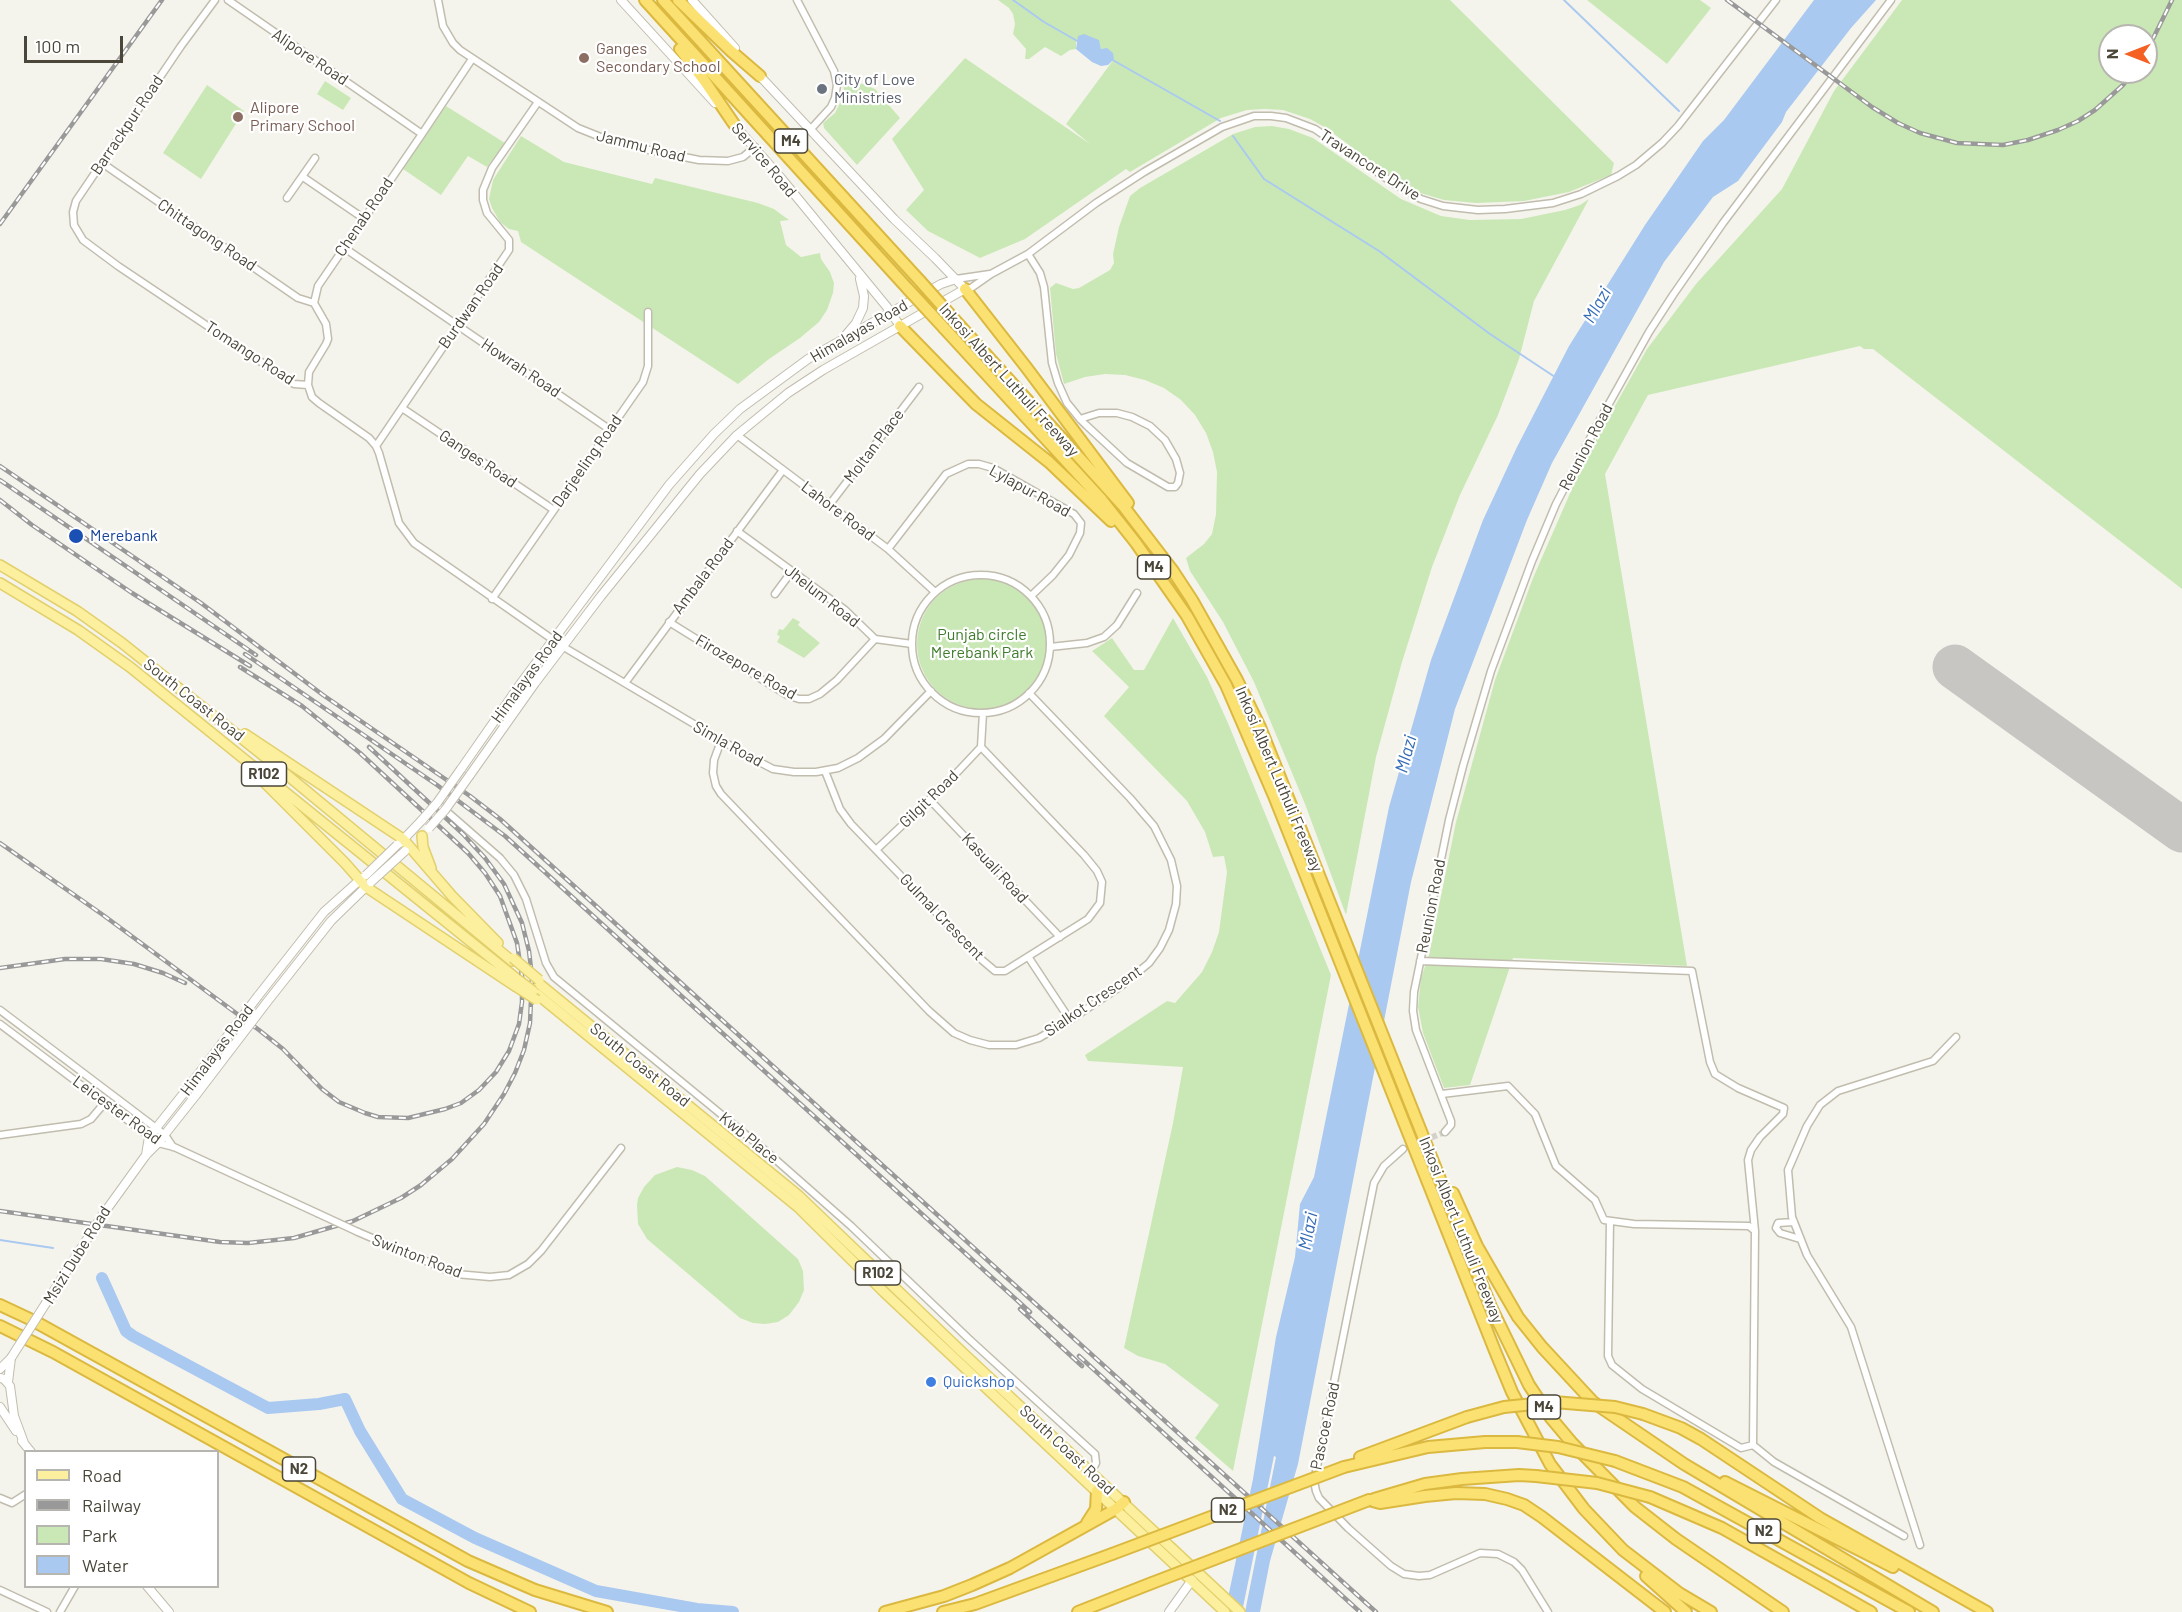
<!DOCTYPE html>
<style>
body{margin:0}
#map{position:relative;width:2182px;height:1612px;overflow:hidden;background:#f5f4ec;font-family:Barlow,sans-serif}
canvas{display:block}
.legend{position:absolute;left:24px;top:1450px;width:195px;height:138px;box-sizing:border-box;background:#fff;border:2px solid #b7b5b0;margin:0;padding:8px 10px;list-style:none;font-size:18px;color:#4a4639}
.legend li{display:flex;align-items:center;gap:12px;height:30px}
.legend b{width:30px;border:2px solid #b7b5b0}
.north{position:absolute;left:2098px;top:24px;width:60px;height:60px;box-sizing:border-box;background:#fff;border:2px solid #b7b5b0;border-radius:50%;rotate:270deg;font-size:16px;font-weight:700;line-height:24px;text-align:center;color:#4a4639}
.north::after{content:'';display:block;margin:auto;width:21px;height:27px;background:#f56123;clip-path:polygon(50% 0,100% 100%,50% 72%,0 100%)}
.scale{position:absolute;left:24px;top:36px;width:99px;height:27px;box-sizing:border-box;border:3px solid #4a4639;border-top:0;padding-left:8px;font-size:18px;line-height:21px;white-space:nowrap;color:#4a4639;-webkit-text-stroke:4px #fff;paint-order:stroke}
</style>
<div id="map">
<canvas width="2182" height="1612"></canvas>
<ul class="legend">
<li><b style="height:8px;background:#fcef9e"></b>Road</li>
<li><b style="height:8px;background:#999"></b>Railway</li>
<li><b style="height:16px;background:#cae8b6"></b>Park</li>
<li><b style="height:16px;background:#aac9f0"></b>Water</li>
</ul>
<div class="north">N</div>
<div class="scale">100 m</div>
</div>
<script>
const ctx = document.querySelector('canvas').getContext('2d');
ctx.lineJoin = 'round';
function fillPath(path, color) { ctx.fillStyle = color; ctx.fill(path, 'evenodd'); }
const toPath = rows => new Path2D(rows.map(r => 'M' + r).join(''));
function stroke(path, color, width, dash) { ctx.strokeStyle = color; ctx.lineWidth = width; ctx.lineCap = dash ? 'butt' : 'round'; ctx.setLineDash(dash || []); ctx.stroke(path); }
function write(font, color, halo, rows, align = 'center') {
  ctx.font = font + ' Barlow,sans-serif'; ctx.lineWidth = 4.5; ctx.setLineDash([]); ctx.textBaseline = 'middle'; ctx.strokeStyle = halo; ctx.fillStyle = color; for (const [text, x, y, turn = 0] of rows) {
    ctx.save(); ctx.translate(x, y); ctx.rotate((+turn || 0) * Math.PI / 180); ctx.textAlign = isNaN(turn) ? turn : align; if (halo) ctx.strokeText(text, 0, 0); ctx.fillText(text, 0, 0); ctx.restore();
  }
}
const green = toPath([
 [998,0,1450,0,1614,163,1611,175,1569,192,1524,201,1476,203,1444,200,1417,192,1403,185,1326,128,1310,119,1283,110,1265,109,1247,110,1221,118,1130,172,1126,169,1025,239,980,258,928,231,906,210,924,190,892,139,965,58,1090,144,1066,124,1114,59,1101,49,1100,45,1076,41,1076,49,1070,50,1061,56,1045,47,1029,59,1025,59,1026,49,1013,34,1015,24,1013,14,1009,8],
 [1587,0,1700,0,1711,8,1667,64],
 [1902,0,2182,0,2182,589,1873,349,1864,349,1860,346,1648,395,1605,474,1687,966,1513,958,1470,1085,1444,1088,1423,1033,1418,1007,1421,978,1429,955,1456,822,1495,680,1533,578,1585,459,1647,349,1696,284,1782,189,1834,91],
 [2110,36,2146,36,2146,72,2110,72],
 [325,81,351,98,343,110,317,94],
 [850,82,863,84,875,89,900,118,857,165,824,128,823,123,835,113,843,97,844,84],
 [207,85,244,111,201,179,163,153],
 [446,106,505,143,487,167,468,156,441,195,403,169],
 [1272,126,1289,129,1313,138,1401,199,1441,216,1470,220,1521,219,1565,210,1580,205,1589,199,1534,301,1519,359,1498,415,1460,495,1432,567,1402,662,1376,757,1346,915,1305,804,1254,682,1223,622,1190,571,1186,558,1204,544,1212,534,1216,514,1217,472,1213,452,1206,433,1195,415,1181,400,1164,388,1145,380,1125,375,1105,374,1085,377,1064,384,1056,354,1050,288,1056,283,1073,289,1079,288,1110,270,1114,263,1113,254,1119,227,1130,196,1140,188,1233,134,1255,127],
 [521,136,564,162,652,184,655,178,758,203,774,209,789,220,780,221,786,245,801,257,820,253,821,259,830,272,834,283,833,293,827,310,819,322,800,338,769,359,738,384,521,242,518,231,509,229,500,222,492,208,489,199,493,180],
 '917 644a65 65 0 1 1 130 0a65 65 0 1 1-130 0Z',
 [793,618,800,622,798,625,820,643,804,658,777,642,780,636,777,635,779,629,783,630],
 [1173,618,1207,677,1228,723,1331,975,1233,1471,1195,1438,1219,1405,1165,1364,1138,1356,1124,1348,1173,1123,1183,1067,1088,1061,1085,1055,1167,1001,1175,1003,1202,972,1212,952,1219,932,1227,872,1224,856,1213,857,1205,832,1187,801,1104,716,1129,687,1092,651,1112,638,1134,670,1144,670],
 [677,1167,692,1170,705,1176,798,1259,803,1271,804,1290,799,1302,789,1315,778,1322,765,1324,753,1323,740,1318,647,1239,638,1224,637,1205,638,1198,644,1187,655,1175]
]);
const water = toPath([
 [1814,0,1876,0,1851,28,1786,112,1782,122,1738,181,1713,197,1664,262,1552,463,1527,520,1455,709,1411,882,1298,1464,1270,1561,1260,1612,1245,1612,1276,1457,1274,1456,1242,1612,1225,1612,1253,1479,1276,1337,1295,1257,1300,1204,1314,1177,1389,807,1431,660,1483,520,1517,447,1569,346,1645,225,1703,141,1724,120],
 [1084,34,1099,40,1101,49,1107,48,1113,53,1114,59,1108,65,1101,66,1092,62,1076,49,1078,36]
]);
const stream = toPath([
 [1013,0,1044,22,1079,42],
 [1564,0,1679,111],
 [1111,59,1220,121],
 [1233,136,1264,179,1379,251,1490,334,1555,377],
 [0,1240,53,1248]
]);
const river = toPath([
 [102,1278,126,1331,133,1336,268,1408,319,1404,345,1399,360,1431,402,1499,475,1538,596,1591,697,1609,733,1612]
]);
const runway = toPath([
 [1955,667,2182,830]
]);
const minorTunnel = toPath([
 [1423,1141,1445,1132]
]);
const minor = toPath([
 [215,0,181,46,76,201,73,212,74,225,83,240,118,266,294,384,308,385,312,397,319,403,369,438,376,446,379,453,399,523,414,543,562,646,748,756,773,769,794,772,816,772,838,768,858,758,884,739,931,691],
 [228,0,422,134],
 [438,0,443,26,453,43,460,50,578,128,603,138,639,148,699,160,728,161,743,157,755,147],
 [797,0,834,71,837,85,835,98,831,107,810,130],
 [102,163,298,298,314,303],
 [303,177,363,218],
 [287,198,315,158],
 [343,247,609,429],
 [1028,254,1040,273,1044,287,1052,363,1058,383,1067,403,1072,409,1080,419,1086,425,1127,463,1168,487,1175,487,1178,483,1180,473,1176,459,1165,440,1150,426,1132,417,1117,413,1099,413,1080,419],
 [956,279,990,274],
 [965,289,971,288,991,274,1028,254,1096,203,1144,172,1222,127,1254,116,1271,116,1286,118,1315,129,1396,185,1421,199,1443,206,1478,210,1505,209,1553,203,1581,194,1618,176,1636,165,1662,143,1678,126,1776,0],
 [308,385,309,372,326,344,328,339,326,324,314,303,318,286,422,134,472,59],
 [402,408,554,510],
 [737,435,888,549,935,592],
 [376,446,509,250,509,240,487,213,483,200,483,190,492,168,538,102],
 [830,504,919,387],
 [737,531,845,610,875,639,912,644],
 [888,549,946,474,968,464,979,464,993,468,1074,514,1081,523,1080,533,1069,555,1053,575,1031,596],
 '912 644a69 69 0 1 1 138 0a69 69 0 1 1-138 0Z',
 [775,594,792,571],
 [492,599,643,382,648,366,648,312],
 [669,622,787,695,799,699,809,699,820,694,837,680,875,639],
 [1050,647,1087,643,1104,637,1117,625,1137,593],
 [625,683,783,470],
 [721,741,714,760,713,773,716,786,721,794,929,1011,954,1033,970,1040,989,1045,1016,1045,1039,1038,1070,1020,1121,986,1149,963,1160,948,1169,930,1176,904,1177,886,1171,860,1154,826,1130,798,1029,693],
 [825,771,840,809,851,824,982,960,995,971,1005,971,1088,919,1100,903,1102,882,1097,871,1084,855,981,747,983,713],
 [930,800,1060,937],
 [437,803,500,858,514,875,526,899,546,963,554,977,767,1152,851,1226,969,1339,1095,1454,1096,1463,1091,1472],
 [877,849,949,781,981,747],
 [1029,958,1070,1020],
 [1420,961,1692,971,1710,1062,1715,1074,1738,1088,1784,1108,1783,1114,1760,1137,1751,1150,1748,1160,1755,1231],
 [0,1010,156,1128,165,1135,173,1147],
 [0,1024,158,1143,174,1147,317,1213],
 [1442,1094,1508,1086,1535,1114,1556,1166,1595,1200,1604,1220,1634,1224,1749,1226,1755,1231,1753,1445,1774,1462,1904,1536],
 [1445,1132,1451,1125,1451,1121,1416,1030,1413,1011,1414,992,1449,820,1463,766,1491,671,1532,561,1556,504,1596,427,1649,332,1673,295,1723,223,1891,0],
 [0,1135,81,1124,91,1119,107,1100],
 [1403,1149,1384,1166,1374,1183,1320,1452,1314,1481,1316,1491,1319,1498,1348,1528,1391,1566,1404,1574,1419,1576,1430,1575,1480,1553,1498,1554,1514,1562,1522,1570,1548,1612],
 [1610,1221,1608,1356,1612,1365,1642,1389,1741,1448,1753,1445],
 [1794,1222,1778,1223,1776,1228,1780,1233,1800,1239],
 [358,1232,456,1274,490,1277,509,1275,528,1264,541,1251,621,1148],
 [0,1498,12,1503,26,1494],
 [1920,1545,1851,1327,1807,1255,1792,1217,1788,1170,1807,1126,1820,1105,1838,1091,1933,1061,1956,1037],
 [0,1590,47,1612],
 [60,1612,75,1586]
]);
const tertiary = toPath([
 [621,0,715,103],
 [692,0,735,48],
 [731,121,781,178,887,307,900,326],
 [845,336,856,323,863,308,864,296,860,279],
 [461,769,521,683,669,485,714,434,740,409,808,359,941,284,956,279],
 [470,775,535,683,601,596,700,474,737,435,788,393,823,370,965,289,935,258,894,219,757,73],
 [400,843,422,820],
 [258,996,324,912,362,878],
 [267,1002,331,921,370,883],
 [146,1155,149,1137,187,1089],
 [102,1216,146,1155,158,1143,196,1095],
 [46,1303,91,1233],
 [0,1369,11,1358],
 [0,1378,4,1379,10,1386,14,1416,24,1443],
 [8,1382,11,1358],
 [0,1407,16,1431],
 [22,1441,31,1452],
 [147,1586,169,1612],
 [1169,1612,1192,1580]
]);
const primary = toPath([
 [0,565,77,611,122,643,275,765,512,961],
 [0,583,78,630,130,667,517,979],
 [245,734,403,839,452,896,498,943],
 [257,775,345,863,366,887,515,986],
 [422,836,423,847,431,868],
 [537,982,799,1196,962,1352,1240,1612],
 [537,994,798,1207,884,1292,1225,1612]
]);
const motorway = toPath([
 [645,0,908,289],
 [663,0,920,281],
 [678,0,731,51,760,76],
 [680,49,704,80,734,124],
 [965,289,1026,367,1128,503],
 [953,318,1124,507,1173,571,1192,600,1237,680,1260,727,1491,1307,1529,1385,1551,1418,1572,1443,1635,1507,1676,1539,1783,1612],
 [900,326,976,404,1049,462,1111,521],
 [944,328,1102,500,1136,543,1187,616,1226,685,1274,796,1495,1351,1512,1392,1550,1464,1584,1509,1623,1550,1679,1593,1711,1612],
 [1453,1193,1477,1246,1518,1317,1542,1347,1593,1402,1684,1464,1933,1612],
 [0,1305,32,1320,468,1561,535,1590,607,1612],
 [0,1326,53,1352,469,1583,530,1612],
 [1643,1414,1681,1428,1701,1439,1820,1518,1987,1612],
 [1360,1457,1467,1417],
 [1615,1461,1683,1487,1909,1612],
 [1344,1467,1428,1447,1485,1442,1517,1442],
 [1725,1482,1893,1567],
 [1650,1497,1722,1528,1871,1612],
 [1374,1499,1425,1484,1462,1479,1519,1475,1536,1476],
 [1369,1500,1380,1503,1425,1496,1456,1493,1485,1494,1507,1499,1524,1505,1542,1517,1665,1612],
 [1087,1523,1096,1509,1097,1491],
 [1646,1576,1686,1612],
 [885,1612,944,1596,972,1585,1010,1568,1116,1509,1124,1502],
 [943,1612,975,1604,1112,1554],
 [1078,1612,1152,1583]
]);
const rail = toPath([
 [1727,0,1872,107,1898,123,1920,133,1957,143,2003,145,2028,140,2058,130,2078,121,2095,110,2123,85,2134,72],
 [2146,53,2172,0],
 [0,224,162,0],
 [0,466,201,603,323,695,470,796,500,819,1376,1612],
 [0,480,256,655],
 [0,500,32,525,132,593,250,666],
 [245,654,437,785,505,836,1030,1312],
 [0,843,103,915,259,1030,283,1049,322,1089,339,1102,365,1113,378,1117,408,1118,445,1109,461,1103,479,1090,496,1072,509,1051,519,1024,522,1002,522,976,517,943,500,896,485,873,468,853,360,753,302,706,240,667],
 [0,968,65,959,101,959,134,964,163,973,185,983],
 [0,1211,220,1242,248,1243,294,1238,353,1221,401,1198,421,1185,452,1159,484,1124,504,1094,515,1073,524,1050,530,1023,532,977,529,951,522,923,504,884,485,858,463,834,369,747],
 [1020,1309,1082,1366],
 [1079,1356,1360,1612]
]);
const minorBridge = toPath([
 [317,1213,358,1232]
]);
const tertiaryBridge = toPath([
 [422,820,437,803,461,769],
 [429,828,445,810,470,775],
 [366,875,397,845],
 [371,882,405,851],
 [187,1089,258,996],
 [196,1095,267,1002],
 [91,1233,102,1216],
 [11,1358,46,1303]
]);
const primaryBridge = toPath([
 [513,958,539,980],
 [517,979,533,991],
 [515,986,537,1000]
]);
const motorwayBridge = toPath([
 [920,281,953,318],
 [908,289,944,328],
 [1467,1417,1504,1407,1554,1402,1615,1407,1643,1414],
 [1517,1442,1558,1447,1615,1461],
 [1536,1476,1597,1483,1650,1497],
 [1112,1554,1344,1467],
 [1152,1583,1369,1500]
]);
const markers = [
 [584,58,6,"#8d6e63"],
 [822,89,6,"#6b7280"],
 [238,117,6,"#8d6e63"],
 [76,536,8,"#1a4fb4"],
 [931,1382,6,"#3f7fe0"]
];
const shields = [
 [791,141,33],
 [1154,567,33],
 [264,774,45],
 [878,1273,45],
 [1544,1407,33],
 [299,1469,33],
 [1228,1510,33],
 [1764,1531,33]
];
const shieldNames = [
 ["M4",791,141],
 ["M4",1154,567],
 ["R102",264,774],
 ["R102",878,1273],
 ["M4",1544,1407],
 ["N2",299,1469],
 ["N2",1228,1510],
 ["N2",1764,1531]
];
const educationNames = [
 ["Ganges",596,49],
 ["Secondary School",596,67],
 ["Alipore",250,108],
 ["Primary School",250,126]
];
const streetNames = [
 ["Alipore Road",310,57,34],
 ["Barrackpur Road",127,125,-56],
 ["Jammu Road",641,146,14],
 ["Service Road",764,160,50],
 ["Travancore Drive",1370,165,33],
 ["Chenab Road",364,217,-56],
 ["Chittagong Road",207,235,34],
 ["Burdwan Road",471,306,-55],
 ["Himalayas Road",859,331,-30],
 ["Tomango Road",250,353,33],
 ["Howrah Road",521,368,34],
 ["Inkosi Albert Luthuli Freeway",1009,380,48],
 ["Moltan Place",874,446,-53],
 ["Reunion Road",1586,447,-62],
 ["Ganges Road",478,459,34],
 ["Darjeeling Road",587,461,-55],
 ["Lylapur Road",1030,491,29],
 ["Lahore Road",838,511,37],
 ["Ambala Road",703,576,-53],
 ["Jhelum Road",822,596,38],
 ["Firozepore Road",746,667,30],
 ["Himalayas Road",527,677,-54],
 ["South Coast Road",194,700,38],
 ["Simla Road",728,744,29],
 ["Inkosi Albert Luthuli Freeway",1279,779,67],
 ["Gilgit Road",929,799,-44],
 ["Kasuali Road",995,868,47],
 ["Reunion Road",1431,906,-79],
 ["Gulmal Crescent",942,917,46],
 ["Sialkot Crescent",1093,1001,-34],
 ["Himalayas Road",217,1050,-53],
 ["South Coast Road",640,1065,39],
 ["Leicester Road",117,1110,36],
 ["Kwb Place",749,1138,39],
 ["Inkosi Albert Luthuli Freeway",1461,1230,68],
 ["Msizi Dube Road",77,1255,-58],
 ["Swinton Road",417,1256,21],
 ["Pascoe Road",1325,1426,-78],
 ["South Coast Road",1067,1450,43]
];
const worshipNames = [
 ["City of Love",834,80],
 ["Ministries",834,98]
];
const transitNames = [
 ["Merebank",90,536]
];
const parkNames = [
 ["Punjab circle",982,635],
 ["Merebank Park",982,653]
];
const shopNames = [
 ["Quickshop",943,1382]
];
const waterNames = [
 ["Mlazi",1597,305,-60],
 ["Mlazi",1406,754,-75],
 ["Mlazi",1308,1231,-79]
];
fillPath(green, '#cae8b6');
fillPath(water, '#aac9f0');
stroke(stream, '#aac9f0', 2);
stroke(river, '#aac9f0', 12);
stroke(runway, '#c7c6c2', 45);
stroke(minorTunnel, '#d3d1c8', 6, [6, 3]);
stroke(minor, '#c1bdae', 9);
stroke(tertiary, '#c1bdae', 10);
stroke(primary, '#e2d06d', 12);
stroke(motorway, '#dbb940', 14);
stroke(minor, '#fff', 6);
stroke(tertiary, '#fff', 8);
stroke(primary, '#fcef9e', 9);
stroke(motorway, '#fbe171', 10);
stroke(rail, '#999', 4.5);
stroke(rail, '#fff', 2, [7]);
stroke(minorBridge, '#c1bdae', 9, []);
stroke(tertiaryBridge, '#c1bdae', 10, []);
stroke(primaryBridge, '#e2d06d', 12, []);
stroke(motorwayBridge, '#dbb940', 14, []);
stroke(minorBridge, '#fff', 6);
stroke(tertiaryBridge, '#fff', 8);
stroke(primaryBridge, '#fcef9e', 9);
stroke(motorwayBridge, '#fbe171', 10);
for (const [x, y, r, color] of markers) { const dot = new Path2D(); dot.arc(x, y, r, 0, 2 * Math.PI); ctx.fillStyle = color; ctx.fill(dot); stroke(dot, '#fff', 2); }
for (const [x, y, w] of shields) { const box = new Path2D(); box.roundRect(x - w / 2, y - 12, w, 24, 4.5); ctx.fillStyle = '#fff'; ctx.fill(box); stroke(box, '#4a4639', 1.5); }
write('bold 15px', '#4a4639', null, shieldNames);
write('16px', '#785e54', '#fff', educationNames, 'left');
write('16px', '#4a4639', '#fff', streetNames);
write('16px', '#5b616d', '#fff', worshipNames, 'left');
write('16px', '#164399', '#fff', transitNames, 'left');
write('16px', '#3f7c2c', '#fff', parkNames);
write('16px', '#366cbe', '#fff', shopNames, 'left');
write('italic 18px', '#336bb5', '#fff', waterNames);
</script>
